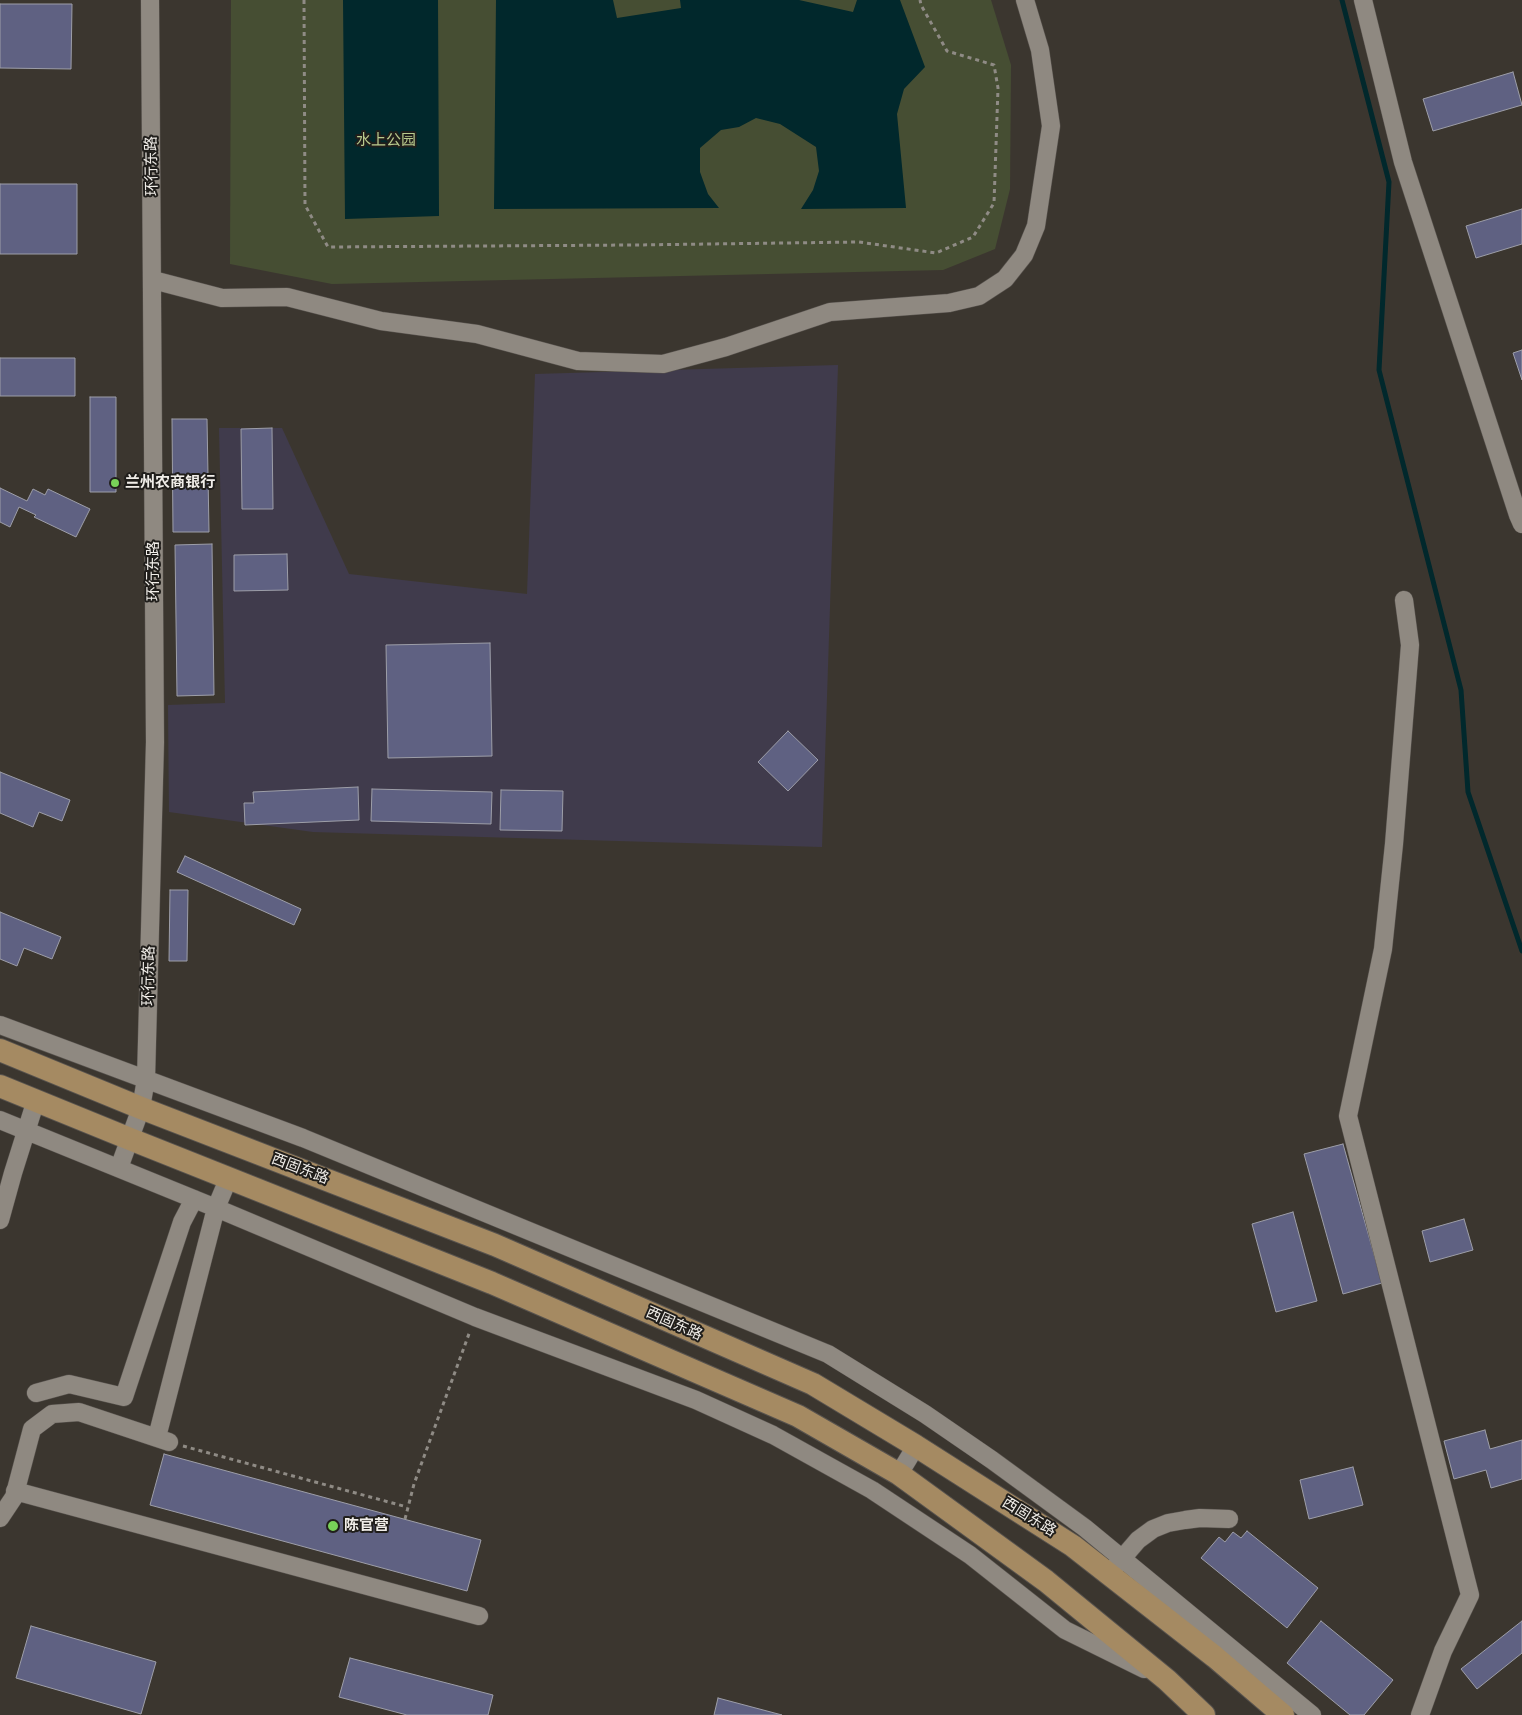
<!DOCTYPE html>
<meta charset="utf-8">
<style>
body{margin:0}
canvas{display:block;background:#3b362f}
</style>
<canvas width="1522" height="1715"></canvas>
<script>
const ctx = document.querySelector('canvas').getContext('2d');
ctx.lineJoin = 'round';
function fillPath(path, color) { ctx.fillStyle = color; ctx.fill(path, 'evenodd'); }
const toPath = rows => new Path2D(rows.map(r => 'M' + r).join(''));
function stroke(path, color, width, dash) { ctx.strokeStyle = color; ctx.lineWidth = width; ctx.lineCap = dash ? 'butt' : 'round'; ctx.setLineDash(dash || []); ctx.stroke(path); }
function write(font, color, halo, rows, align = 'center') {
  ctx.font = font + ' "Fira Sans","Noto Sans SC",sans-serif'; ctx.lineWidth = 4; ctx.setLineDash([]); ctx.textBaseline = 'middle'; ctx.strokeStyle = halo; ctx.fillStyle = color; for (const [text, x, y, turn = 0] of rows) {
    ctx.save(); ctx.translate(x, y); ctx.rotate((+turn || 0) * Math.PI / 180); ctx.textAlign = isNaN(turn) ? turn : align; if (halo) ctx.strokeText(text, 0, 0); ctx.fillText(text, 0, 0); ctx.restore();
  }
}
const industrial = toPath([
 [838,365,822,847,313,832,169,812,168,705,225,703,219,428,282,428,349,574,527,594,535,374]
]);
const green = toPath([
 [231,0,991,0,1011,65,1010,189,995,249,943,270,332,284,230,264]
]);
const water = toPath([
 [343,0,438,0,439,216,345,219],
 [496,0,613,0,617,18,681,8,680,0,799,0,853,12,857,0,900,0,925,67,904,89,897,114,906,208,801,209,813,190,819,171,816,147,780,124,756,118,739,127,721,130,700,148,700,172,708,194,719,208,494,209]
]);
const stream = toPath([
 [1342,0,1389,182,1379,370,1461,690,1468,792,1522,951]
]);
const building = toPath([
 [0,4,72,4,71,69,0,68,0,4],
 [1513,72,1522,105,1433,131,1423,99,1513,72],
 [0,184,77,184,77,254,0,254,0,184],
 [1522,209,1522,244,1476,258,1466,226,1522,209],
 [1522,350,1522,380,1513,353,1522,350],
 [0,358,75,358,75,396,0,396,0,358],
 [90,397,116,397,116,492,90,492,90,397],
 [172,419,207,419,209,532,173,532,172,419],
 [272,428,273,509,242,509,241,429,272,428],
 [0,488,27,501,33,489,45,495,48,489,90,509,76,537,34,517,36,515,19,507,10,527,0,522,0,488],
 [212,544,214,695,177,696,175,545,212,544],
 [287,554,288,590,234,591,234,555,287,554],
 [490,643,492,756,388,758,386,645,490,643],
 [788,731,818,760,788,791,758,762,788,731],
 [0,772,70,800,62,821,39,812,33,827,0,813,0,772],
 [358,787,359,820,245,825,244,803,254,803,253,792,358,787],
 [372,789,492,792,491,824,371,821,372,789],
 [501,790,563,791,562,831,500,830,501,790],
 [185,856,301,909,294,925,177,872,185,856],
 [170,890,188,890,187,961,169,961,170,890],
 [0,912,61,937,52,959,24,948,17,966,0,959,0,912],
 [1343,1144,1382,1283,1343,1294,1304,1154,1343,1144],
 [1293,1212,1317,1301,1276,1312,1252,1224,1293,1212],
 [1464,1219,1473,1250,1430,1262,1422,1231,1464,1219],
 [1485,1430,1490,1449,1522,1440,1522,1479,1491,1488,1486,1470,1454,1479,1444,1441,1485,1430],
 [164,1454,481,1540,467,1591,150,1505,164,1454],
 [1353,1467,1363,1505,1309,1519,1300,1480,1353,1467],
 [1247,1531,1318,1588,1287,1628,1201,1558,1219,1537,1225,1542,1233,1532,1241,1538,1247,1531],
 [1321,1621,1393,1680,1364,1715,1350,1715,1287,1663,1321,1621],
 [1522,1621,1522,1653,1477,1689,1461,1669,1522,1621],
 [31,1626,156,1662,141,1714,16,1678,31,1626],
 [350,1658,493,1695,488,1715,407,1715,339,1697,350,1658],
 [718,1698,782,1715,714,1715,718,1698]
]);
const path = toPath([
 [304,0,305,205,328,247,634,245,859,242,936,253,973,237,994,203,998,88,994,65,947,51,921,5,920,0],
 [183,1446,407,1507],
 [405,1519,414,1484,470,1331]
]);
const minor = toPath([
 [1363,0,1403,162,1518,515,1522,524],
 [153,280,222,298,287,297,381,321,477,334,578,361,663,364,726,347,830,312,949,303,979,296,1005,279,1024,255,1036,226,1051,126,1040,50,1025,0],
 [1404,600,1410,645,1394,844,1383,949,1348,1116,1470,1595,1443,1651,1420,1715],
 [0,1025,303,1138,828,1354,925,1414,992,1460,1085,1528,1312,1715],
 [0,1120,216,1208,475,1317,696,1400,773,1435,872,1490,970,1555,1065,1630,1144,1669],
 [119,1168,141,1108,146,1079,155,742,150,0],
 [0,1220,13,1173,36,1100],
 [36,1393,69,1384,124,1397,182,1222,194,1199],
 [157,1437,216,1208,229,1177],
 [899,1474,916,1446],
 [15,1491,479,1616],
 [0,1518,14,1497,32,1429,52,1414,79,1412,169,1442],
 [1114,1568,1138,1540,1153,1529,1168,1523,1185,1520,1200,1518,1229,1519]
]);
const major = toPath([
 [0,1050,141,1108,495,1245,813,1384,916,1446,1073,1546,1215,1657,1283,1715],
 [0,1086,130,1139,492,1283,798,1416,899,1474,1046,1581,1167,1680,1204,1715]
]);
const markers = [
 [115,483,5,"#78d158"],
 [333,1526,6,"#78d158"]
];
const parkNames = [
 ["水上公园",386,141]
];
const streetNames = [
 ["环行东路",152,166,-91],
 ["环行东路",154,571,-90],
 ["环行东路",149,976,-89],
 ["西固东路",300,1169,21],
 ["西固东路",674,1324,24],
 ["西固东路",1029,1517,32]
];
const poiNames = [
 ["兰州农商银行",125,483],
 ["陈官营",344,1526]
];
fillPath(industrial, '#403b4c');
fillPath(green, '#464e33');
fillPath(water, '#01282c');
stroke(stream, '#01282c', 5);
fillPath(building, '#5f6182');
stroke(building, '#9d9ea8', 1);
stroke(minor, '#58534e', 19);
stroke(major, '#58534e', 24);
stroke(path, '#8f8b85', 3, [4, 4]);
stroke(minor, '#8f8981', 18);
stroke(major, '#a58a62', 22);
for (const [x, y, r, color] of markers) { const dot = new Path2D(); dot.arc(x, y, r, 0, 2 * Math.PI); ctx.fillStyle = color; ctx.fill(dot); stroke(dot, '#201e1b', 2); }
write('15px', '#b9ca8e', '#201e1b', parkNames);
write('15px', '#f1eee9', '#201e1b', streetNames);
write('bold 15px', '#f1eee9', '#201e1b', poiNames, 'left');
</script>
